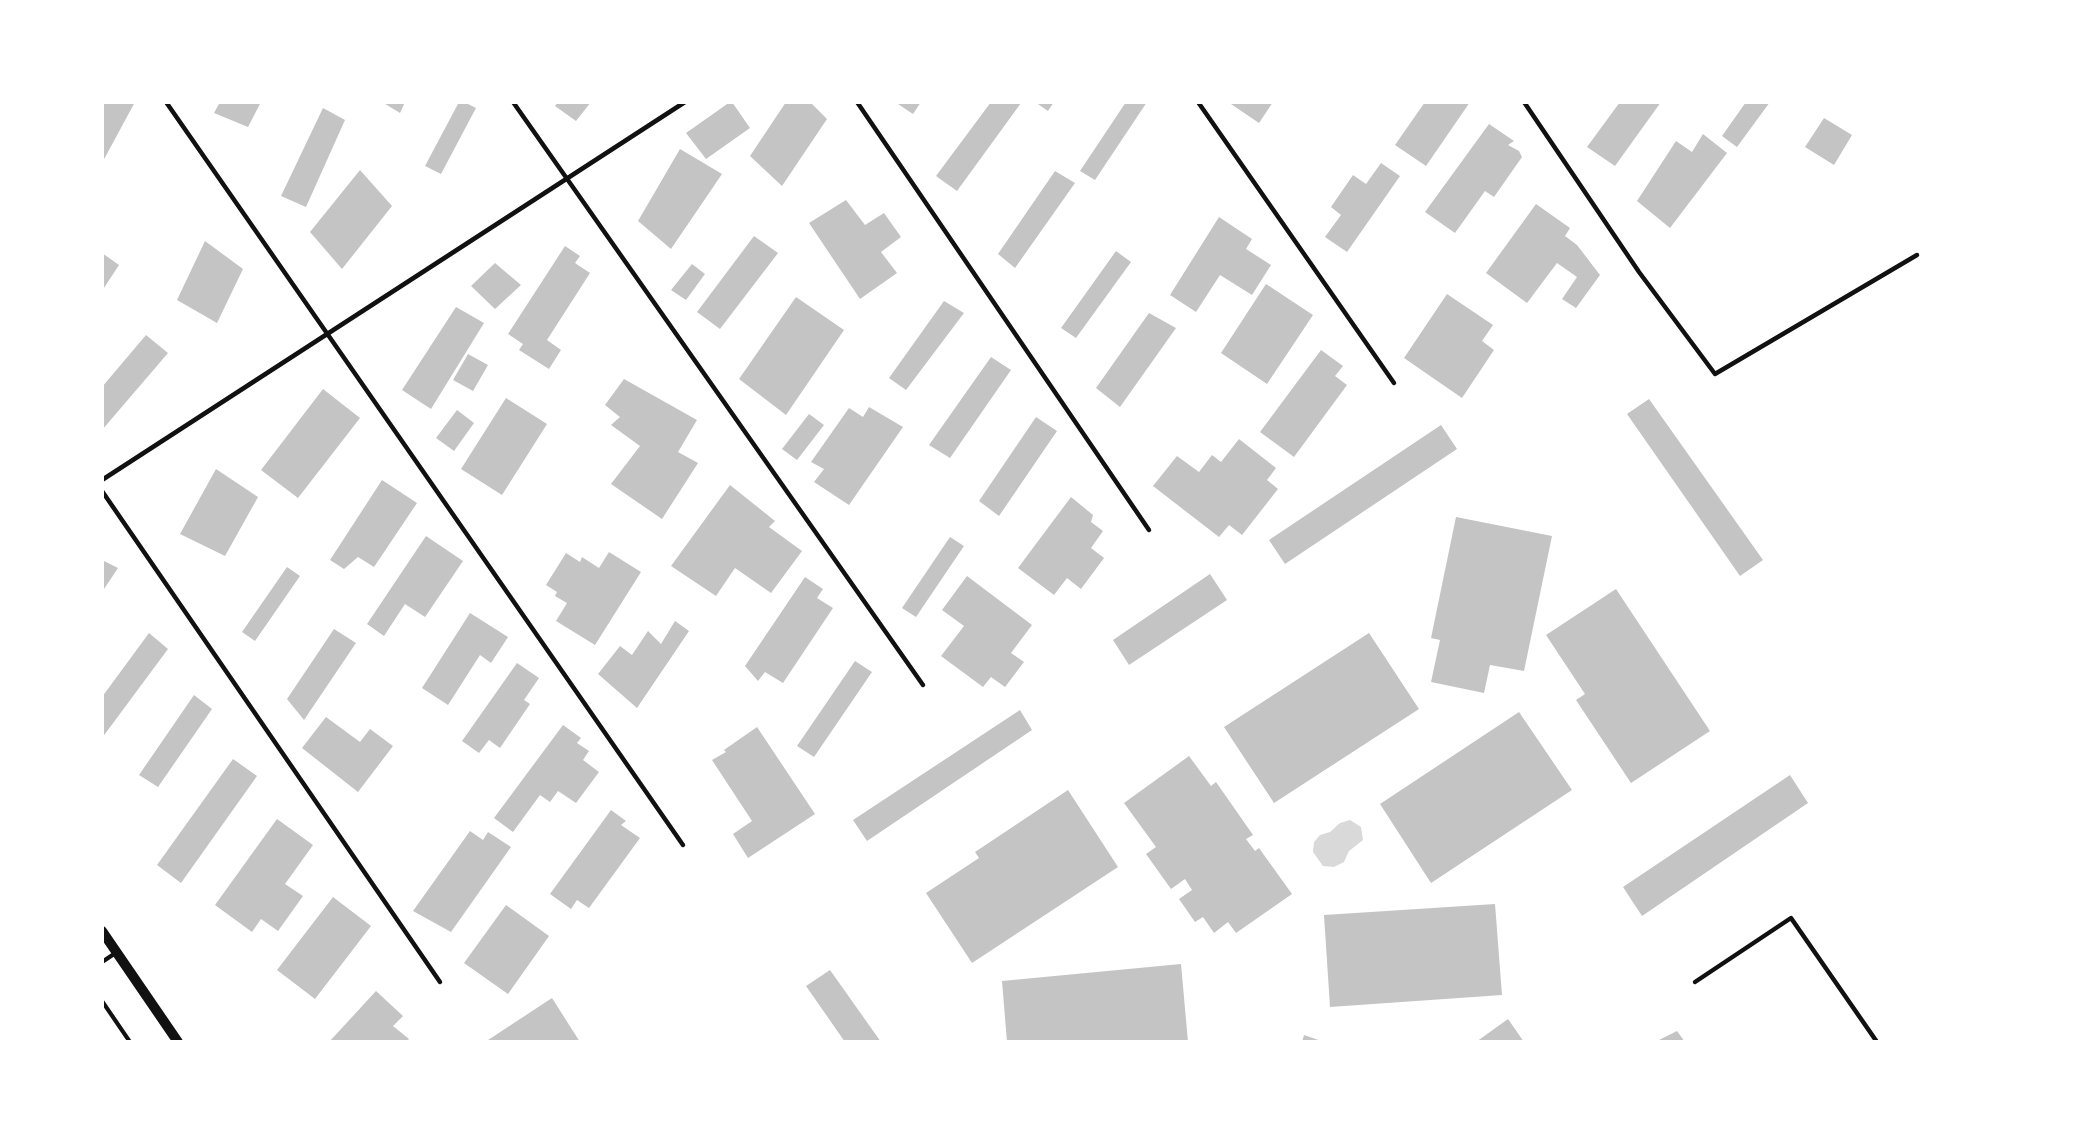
<!DOCTYPE html>
<style>
body{margin:0}
#map{position:relative;width:2100px;height:1144px;overflow:hidden;background:#fff;font-family:Poppins,sans-serif}
canvas{display:block}
.frame{position:absolute;inset:0;border:104px solid #fff;pointer-events:none}
</style>
<div id="map">
<canvas width="2100" height="1144"></canvas>
<div class="frame"></div>
</div>
<script>
const ctx = document.querySelector('canvas').getContext('2d');
ctx.lineJoin = 'round';
function fillPath(path, color) { ctx.fillStyle = color; ctx.fill(path, 'evenodd'); }
const toPath = rows => new Path2D(rows.map(r => 'M' + r).join(''));
function stroke(path, color, width, dash) { ctx.strokeStyle = color; ctx.lineWidth = width; ctx.lineCap = dash ? 'butt' : 'round'; ctx.setLineDash(dash || []); ctx.stroke(path); }
const water = toPath([
 [1350,820,1361,827,1363,840,1349,851,1344,862,1334,867,1323,866,1313,852,1314,842,1320,835,1330,832,1340,823]
]);
const building = toPath([
 [102,102,135,102,102,163],
 [220,102,261,102,248,127,214,113],
 [382,102,405,102,400,113],
 [459,102,464,102,476,108,441,174,425,166],
 [558,102,591,102,576,121,555,106],
 [730,102,732,102,750,128,706,159,686,133],
 [786,102,810,102,827,119,782,186,750,156],
 [895,102,921,102,913,114],
 [991,102,1021,103,957,191,936,176],
 [1035,102,1054,102,1048,111],
 [1126,102,1147,102,1095,180,1080,171],
 [1228,102,1273,102,1259,123],
 [1425,102,1470,102,1426,166,1395,145],
 [1620,102,1661,102,1615,166,1587,147],
 [1746,102,1770,102,1737,147,1722,136],
 [323,108,345,120,306,207,281,196],
 [1824,118,1852,135,1834,165,1805,147],
 [1489,124,1514,141,1508,145,1519,151,1522,157,1494,197,1485,191,1455,233,1425,212],
 [1703,134,1727,153,1670,228,1637,201,1676,141,1692,152],
 [680,149,722,174,671,249,638,221],
 [1381,163,1400,176,1347,252,1325,237,1341,215,1331,207,1353,175,1366,184],
 [360,170,392,206,342,269,310,232],
 [1055,171,1075,183,1015,268,998,254],
 [846,200,865,225,884,213,901,237,881,252,897,273,860,299,809,223],
 [1536,204,1570,228,1565,236,1577,245,1600,275,1576,308,1562,299,1577,277,1557,263,1527,303,1486,273],
 [1219,217,1252,239,1246,249,1271,265,1252,295,1220,275,1196,312,1170,295],
 [754,236,778,253,720,329,697,312],
 [205,241,243,269,217,323,177,300],
 [565,246,580,256,575,263,590,273,547,340,561,350,549,369,519,350,523,344,508,334],
 [1116,251,1131,262,1076,338,1061,328],
 [102,253,119,265,102,291],
 [495,263,521,285,495,309,471,286],
 [692,264,705,274,686,300,671,290],
 [1266,284,1313,315,1267,384,1221,353],
 [1447,294,1493,325,1482,341,1494,350,1462,398,1404,358],
 [796,297,844,330,786,415,739,379],
 [944,301,964,313,906,390,889,378],
 [456,307,484,323,431,409,402,390],
 [1149,313,1176,328,1120,407,1096,388],
 [146,335,168,353,102,430,102,387],
 [1321,350,1343,366,1335,376,1347,385,1294,457,1260,432],
 [468,354,488,365,473,391,453,380],
 [991,357,1011,370,950,458,929,445],
 [624,379,697,420,678,452,698,463,662,519,611,484,640,446,611,425,620,417,605,405],
 [323,389,360,418,298,498,261,470],
 [506,398,547,424,502,495,461,469],
 [1649,399,1763,560,1740,576,1627,414],
 [869,407,903,427,849,505,814,482,824,469,811,462,849,408,863,417],
 [457,410,474,423,454,451,436,438],
 [809,414,824,425,797,460,782,449],
 [1036,417,1057,431,999,516,979,501],
 [1441,425,1457,449,1285,564,1269,540],
 [1239,439,1276,468,1267,480,1278,489,1242,535,1229,525,1219,537,1153,486,1177,456,1199,472,1212,455,1221,462],
 [216,469,258,497,225,556,180,534],
 [382,480,417,503,374,567,358,557,344,569,330,560],
 [730,485,775,521,769,527,802,551,771,593,735,568,716,596,671,566],
 [1071,497,1093,515,1091,522,1103,531,1091,548,1104,558,1081,589,1067,578,1054,595,1018,568],
 [1456,517,1552,536,1524,671,1490,665,1484,693,1431,682,1440,640,1431,638],
 [426,536,463,561,425,617,405,604,384,636,367,624],
 [950,537,964,546,916,617,902,608],
 [609,552,641,572,595,645,556,621,567,603,555,596,557,592,546,585,566,553,580,562,582,557,599,568],
 [102,560,118,568,102,592],
 [287,567,300,576,255,641,242,632],
 [1210,574,1227,600,1129,665,1113,640],
 [967,576,1032,625,1011,653,1024,662,1005,687,991,677,983,687,941,656,964,626,942,610],
 [805,577,823,589,817,598,833,608,783,683,765,672,758,681,745,666],
 [1616,589,1710,731,1631,783,1576,700,1585,694,1546,635],
 [470,613,508,637,491,663,480,655,448,705,422,688],
 [675,621,689,631,637,708,598,674,620,646,632,655,648,631,661,644],
 [334,629,356,643,304,720,287,699],
 [149,633,168,649,102,738,102,697],
 [1369,633,1419,709,1274,803,1224,727],
 [855,661,872,672,814,757,797,746],
 [517,663,539,678,524,700,530,704,500,748,489,740,479,753,462,741],
 [194,695,212,709,158,787,139,775],
 [1020,710,1032,730,867,841,853,820],
 [1519,712,1572,790,1431,883,1380,804],
 [326,717,360,742,370,729,393,746,358,792,302,748],
 [563,725,581,738,577,743,589,751,583,760,599,772,576,803,558,791,550,802,540,795,513,832,494,818],
 [757,727,815,814,748,858,733,834,752,821,712,760,726,752,724,750],
 [1189,756,1211,786,1216,782,1253,835,1246,839,1255,851,1259,848,1292,894,1236,933,1228,922,1214,933,1203,917,1195,922,1179,899,1192,890,1185,879,1171,889,1146,854,1156,847,1124,803],
 [233,759,257,776,181,883,157,865],
 [1790,775,1808,803,1642,916,1623,887],
 [1068,790,1118,867,972,963,926,893,979,858,975,852],
 [611,810,626,821,621,825,640,838,589,908,577,900,571,909,550,894],
 [277,819,313,845,285,884,303,896,278,931,261,919,252,932,215,905],
 [470,831,483,840,488,832,511,847,451,932,413,911],
 [333,897,371,926,315,999,277,970],
 [1495,904,1502,995,1330,1007,1324,915],
 [506,905,549,936,508,994,464,963],
 [1181,964,1188,1042,1007,1042,1002,981],
 [830,970,881,1042,845,1042,806,986],
 [376,991,403,1016,393,1026,409,1039,406,1042,329,1042],
 [552,998,580,1042,485,1042],
 [1508,1019,1524,1042,1476,1042],
 [1677,1031,1685,1042,1655,1042],
 [1304,1035,1324,1042,1302,1042]
]);
const path = toPath([
 [102,1001,130,1042]
]);
const service = toPath([
 [166,102,683,845],
 [513,102,923,685],
 [857,102,1149,530],
 [1198,102,1394,383],
 [1524,102,1639,272,1715,374,1917,255],
 [102,480,685,102],
 [102,491,440,982],
 [102,962,117,952],
 [1695,982,1791,918,1877,1042]
]);
const tertiary = toPath([
 [102,931,178,1042]
]);
fillPath(water, '#d9d9d9');
fillPath(building, '#c4c4c4');
stroke(path, '#111', 4);
stroke(service, '#111', 4.5);
stroke(tertiary, '#111', 10);
</script>
